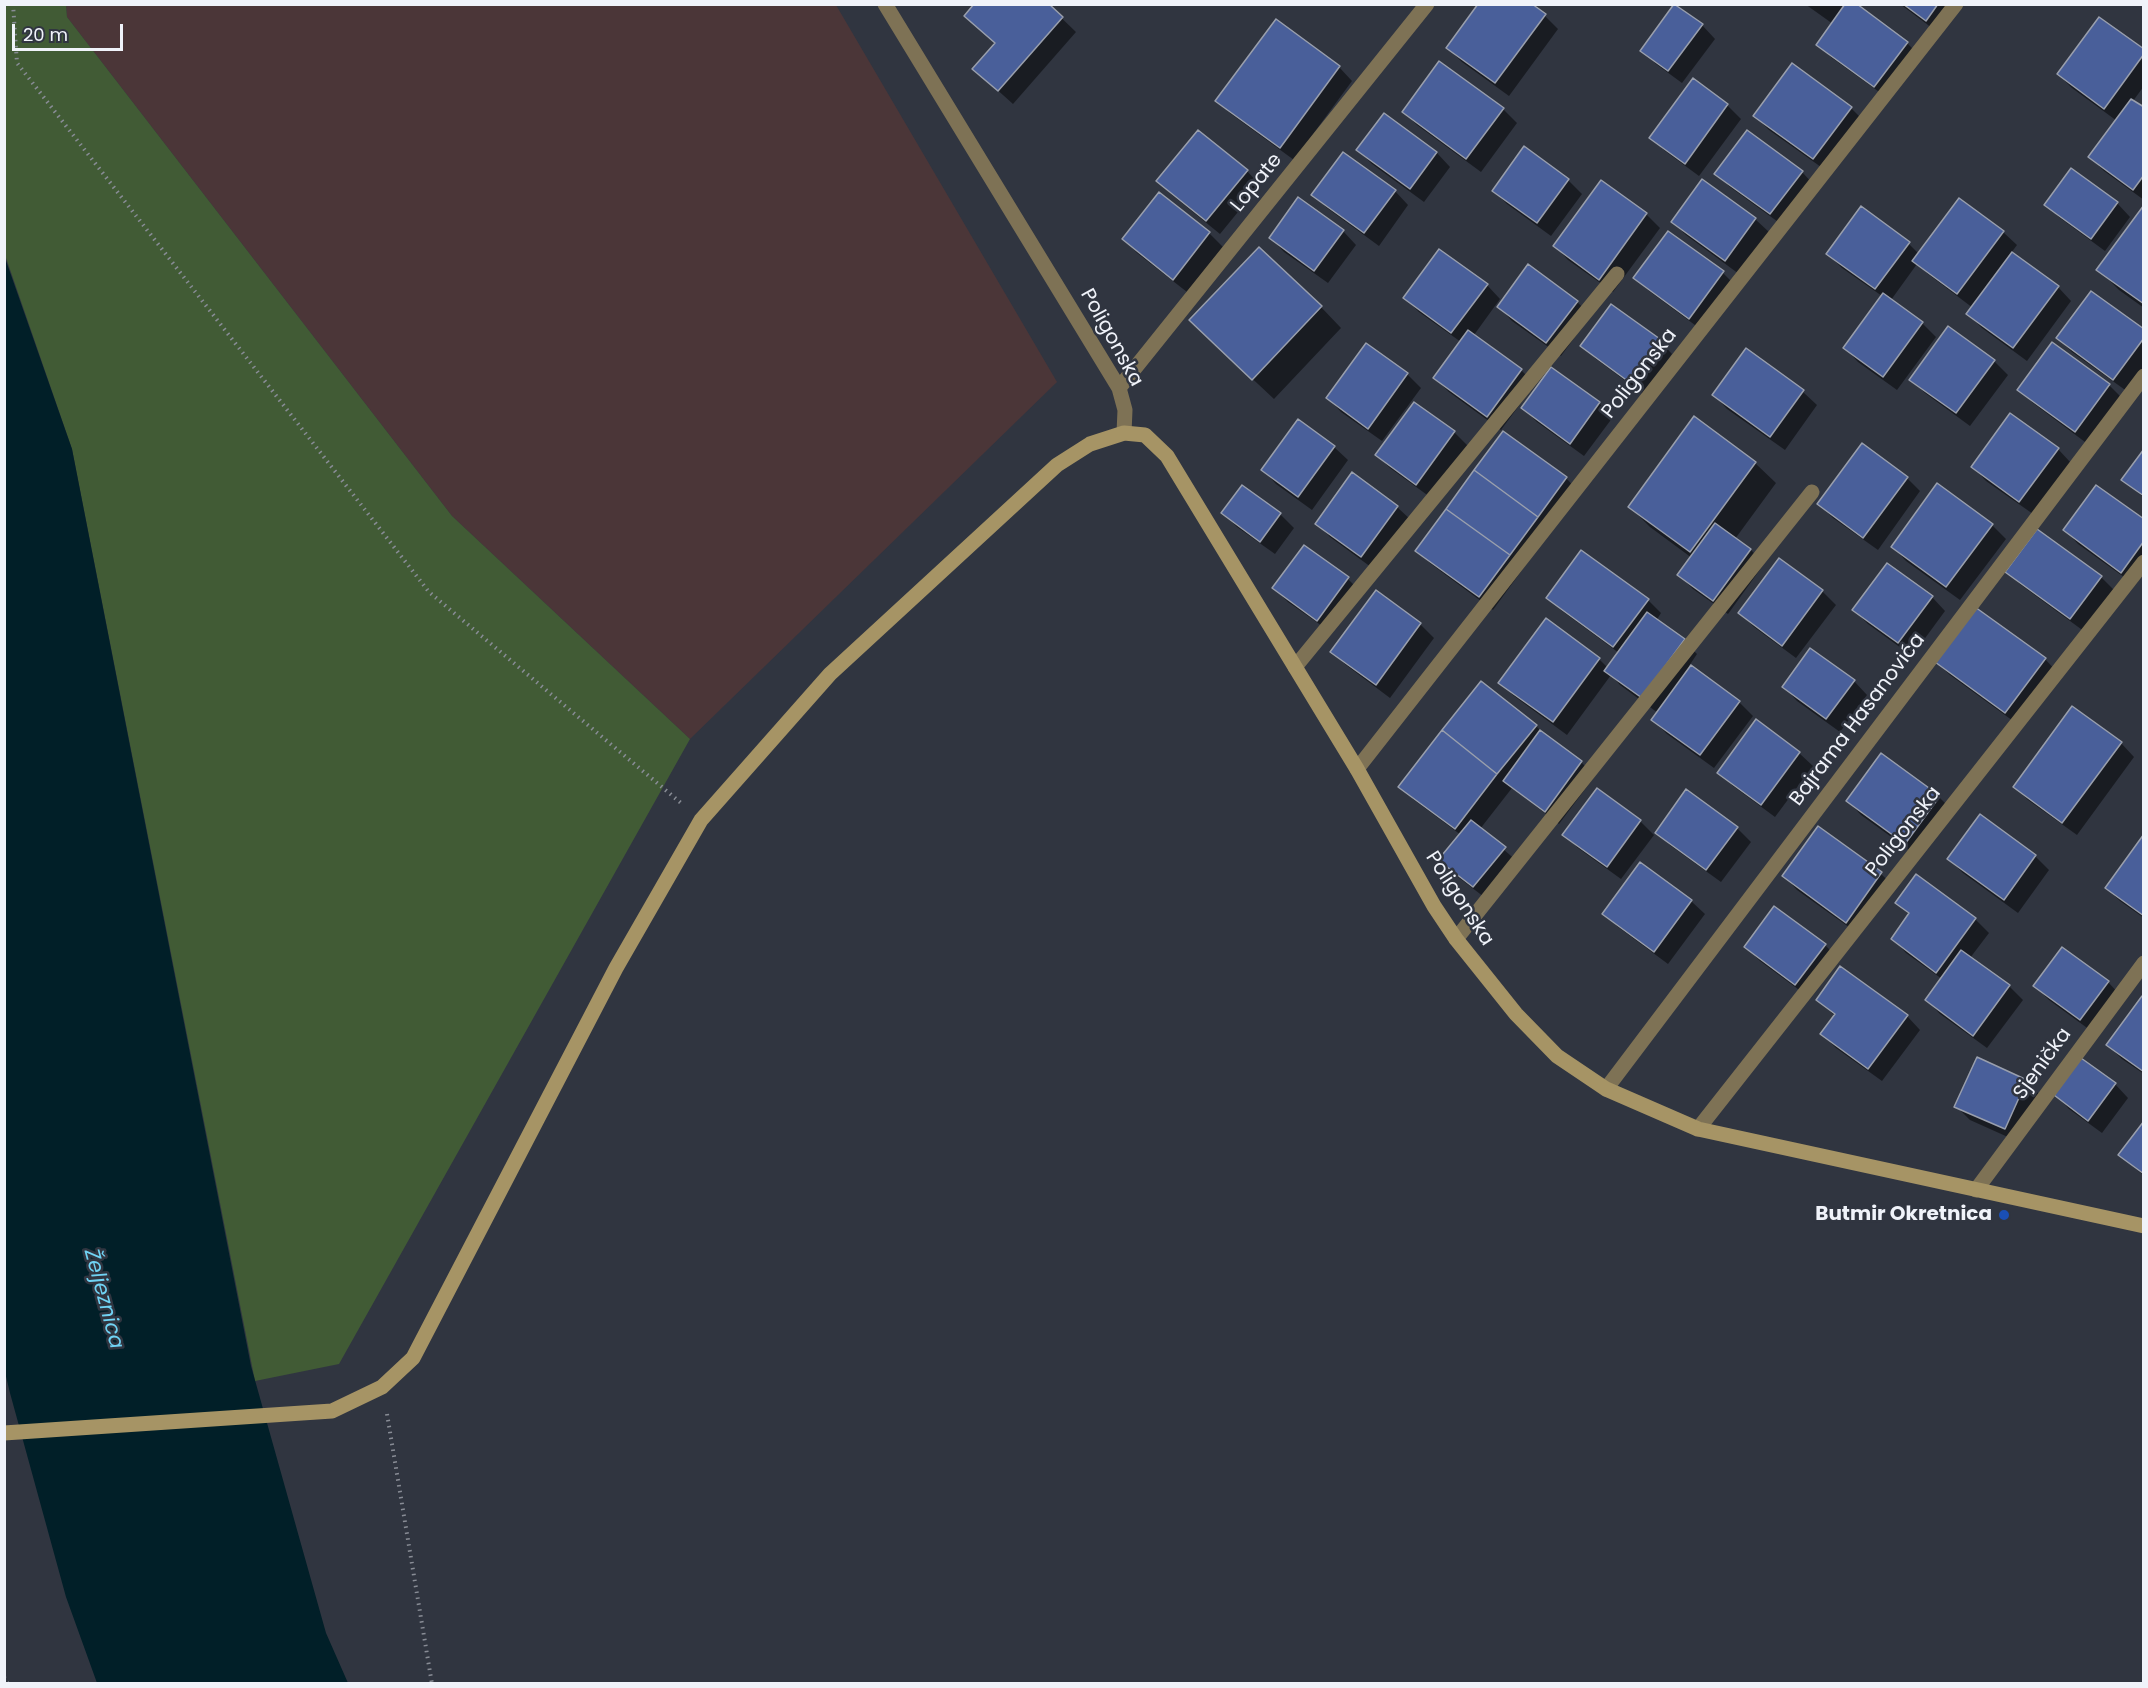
<!DOCTYPE html>
<meta charset="utf-8">
<style>
body{margin:0}
#map{position:relative;width:2148px;height:1688px;overflow:hidden;background:#303540;font-family:Poppins,sans-serif}
canvas{display:block}
.frame{position:absolute;inset:0;border:6px solid #f0f3fa;pointer-events:none}
.scale{position:absolute;left:12px;top:24px;width:111px;height:27px;box-sizing:border-box;border:3px solid #f0f3fa;border-top:0;padding-left:8px;font-size:18px;line-height:21px;white-space:nowrap;color:#f0f3fa;-webkit-text-stroke:4px #303540;paint-order:stroke}
</style>
<div id="map">
<canvas width="2148" height="1688"></canvas>
<div class="frame"></div>
<div class="scale">20 m</div>
</div>
<script>
const ctx = document.querySelector('canvas').getContext('2d');
ctx.lineJoin = 'round';
function fillPath(path, color) { ctx.fillStyle = color; ctx.fill(path, 'evenodd'); }
const toPath = rows => new Path2D(rows.map(r => 'M' + r).join(''));
function stroke(path, color, width, dash) { ctx.strokeStyle = color; ctx.lineWidth = width; ctx.lineCap = dash ? 'butt' : 'round'; ctx.setLineDash(dash || []); ctx.stroke(path); }
function write(font, color, halo, rows, align = 'center') {
  ctx.font = font + ' Poppins,sans-serif'; ctx.lineWidth = 5; ctx.setLineDash([]); ctx.textBaseline = 'middle'; ctx.strokeStyle = halo; ctx.fillStyle = color; for (const [text, x, y, turn = 0] of rows) {
    ctx.save(); ctx.translate(x, y); ctx.rotate((+turn || 0) * Math.PI / 180); ctx.textAlign = isNaN(turn) ? turn : align; if (halo) ctx.strokeText(text, 0, 0); ctx.fillText(text, 0, 0); ctx.restore();
  }
}
const industrial = toPath([
 [66,5,836,5,1057,382,690,739,452,516,67,17]
]);
const green = toPath([
 [4,5,66,5,67,17,452,516,690,739,339,1364,255,1381,72,449,5,255]
]);
const water = toPath([
 [4,255,72,449,251,1366,326,1633,348,1683,97,1683,66,1597,10,1393,4,1368]
]);
const shadow = toPath([
 [1047,4,1076,32,1013,104,974,69],
 [1805,4,1854,4,1907,43,1920,56,1889,99,1832,58,1818,45,1833,24],
 [1900,4,1962,4,1940,34],
 [1545,16,1558,29,1509,96,1462,62,1448,48],
 [1702,25,1715,39,1682,83,1656,64,1642,51],
 [2144,51,2144,86,2133,101,2144,109,2144,200,2104,171,2090,157,2117,121,2072,88,2058,74],
 [1339,67,1352,81,1294,160,1231,114,1217,100],
 [1693,80,1727,105,1741,119,1699,176,1665,151,1651,138],
 [1851,108,1865,122,1828,172,1769,130,1755,116],
 [1503,109,1517,123,1481,172,1417,125,1404,112],
 [1384,115,1437,153,1450,167,1424,202,1372,164,1358,150],
 [1524,148,1568,180,1582,194,1551,236,1507,204,1494,191],
 [1247,171,1260,185,1220,234,1172,195,1158,181],
 [1802,172,1815,186,1785,227,1730,187,1716,173],
 [1395,191,1408,205,1379,246,1327,208,1313,195],
 [2117,203,2130,217,2105,251,2060,218,2046,204],
 [2144,208,2144,308,2119,290,2098,269],
 [1646,214,1660,228,1613,292,1568,260,1555,246],
 [1755,219,1769,232,1739,274,1686,235,1673,222],
 [1343,231,1356,245,1328,283,1284,252,1271,238],
 [2003,232,2017,245,2011,253,2058,287,2071,301,2027,361,1982,328,1968,314,1973,308,1928,274,1917,264,1891,300,1922,323,1936,337,1897,390,1858,362,1845,348,1882,296,1842,268,1828,254,1909,244,1919,254],
 [1209,233,1223,247,1187,292,1137,253,1124,239],
 [1723,273,1736,286,1703,331,1649,291,1635,278],
 [1487,285,1500,299,1474,335,1521,370,1535,384,1501,430,1449,392,1435,378,1461,342,1419,312,1405,298],
 [1577,302,1591,315,1561,356,1512,321,1499,307],
 [1321,307,1341,328,1274,399,1211,340],
 [2144,331,2144,371,2128,392,2072,352,2058,338],
 [1659,340,1672,354,1643,394,1596,359,1582,346],
 [1366,345,1407,374,1421,388,1382,441,1341,412,1328,398],
 [1746,350,1803,392,1817,405,1785,450,1727,409,1714,395],
 [1994,361,2008,375,1970,426,1925,393,1911,380],
 [1552,369,1599,403,1613,417,1584,456,1537,422,1523,408],
 [2109,385,2123,399,2089,445,2033,403,2019,390],
 [1414,404,1454,432,1468,446,1430,497,1390,468,1377,455],
 [1334,447,1348,460,1312,510,1276,484,1263,470],
 [2058,449,2071,463,2033,514,1986,481,1973,467],
 [2144,452,2144,498,2123,479],
 [1755,463,1776,483,1735,539,1751,550,1764,564,1728,614,1693,589,1679,575,1692,558,1650,527,1630,507],
 [1353,474,1397,507,1411,520,1375,570,1330,537,1317,523],
 [1566,478,1579,492,1493,610,1431,564,1417,551],
 [1907,478,1920,491,1878,550,1833,518,1819,504],
 [1223,513,1280,514,1294,528,1275,554,1237,527],
 [2144,521,2144,574,2135,585,2078,544,2065,530],
 [1992,525,2006,539,1960,600,1906,561,1893,547],
 [1780,560,1822,591,1836,605,1796,658,1754,627,1740,613],
 [2007,572,2101,577,2115,591,2085,632,2021,585],
 [1348,579,1361,592,1332,633,1288,602,1274,588],
 [1376,592,1420,624,1434,638,1390,698,1346,665,1332,652],
 [1932,597,1945,611,1912,656,1868,624,1854,610],
 [1548,598,1648,600,1661,613,1656,621,1684,641,1697,654,1689,666,1739,702,1753,716,1714,768,1667,734,1653,720,1658,713,1620,685,1611,675,1567,735,1514,696,1500,683,1599,659,1608,668,1619,653,1562,611],
 [2045,659,2058,673,2020,726,1950,675,1936,662],
 [1854,681,1867,695,1840,732,1797,701,1784,687],
 [1536,726,1546,736,1581,762,1595,776,1559,824,1512,788,1480,829,1518,862,1488,900,1454,874,1440,860,1461,835,1414,800,1400,787],
 [2121,743,2134,757,2077,835,2028,800,2015,787],
 [1799,753,1813,766,1775,817,1733,786,1719,772],
 [1881,756,1939,797,1953,811,1919,857,1861,815,1848,801],
 [1597,790,1640,821,1654,835,1621,879,1578,848,1564,834],
 [1687,791,1737,828,1751,842,1721,882,1671,846,1657,833],
 [1981,816,2035,856,2049,870,2018,913,1963,873,1949,859],
 [1819,828,1881,874,1895,887,1860,935,1797,890,1784,876],
 [2144,837,2144,918,2120,901,2106,888],
 [1916,876,1975,919,1989,933,1970,958,2009,986,2023,1000,1987,1048,1940,1014,1927,1000,1942,979,1906,953,1893,939,1910,915,1897,903],
 [1691,901,1705,914,1668,964,1618,927,1604,914],
 [1825,945,1838,958,1810,998,1760,961,1746,947],
 [2108,982,2121,996,2094,1033,2049,1000,2035,986],
 [2144,999,2144,1074,2122,1059,2108,1045],
 [1818,1000,1907,1016,1920,1030,1882,1081,1836,1048,1822,1034,1835,1016],
 [2026,1081,2040,1095,2019,1142,1970,1120,1956,1106],
 [2115,1084,2128,1098,2102,1133,2069,1109,2056,1095],
 [2144,1124,2144,1176,2120,1155]
]);
const building = toPath([
 [974,4,1049,4,1063,17,998,91,972,69,995,43,964,16,974,4],
 [1478,4,1532,4,1546,14,1495,83,1446,48,1478,4],
 [1674,4,1703,24,1668,71,1640,51,1674,4],
 [1845,4,1857,4,1908,42,1874,87,1816,45,1845,4],
 [1903,4,1938,4,1926,21,1903,4],
 [2099,17,2144,49,2144,54,2104,109,2057,74,2099,17],
 [1276,19,1340,66,1280,148,1215,101,1276,19],
 [1439,61,1504,108,1466,159,1402,112,1439,61],
 [1792,63,1852,107,1813,159,1753,116,1792,63],
 [1693,78,1728,104,1685,164,1649,138,1693,78],
 [2131,99,2144,107,2144,175,2133,190,2088,157,2131,99],
 [1384,113,1437,152,1410,189,1356,150,1384,113],
 [1198,130,1248,170,1206,221,1156,181,1198,130],
 [1747,130,1803,171,1770,214,1714,174,1747,130],
 [1524,146,1569,179,1537,223,1492,191,1524,146],
 [1343,152,1396,190,1364,233,1311,195,1343,152],
 [2071,168,2118,202,2091,239,2044,205,2071,168],
 [1702,179,1756,218,1725,261,1671,222,1702,179],
 [1601,180,1647,213,1599,280,1553,246,1601,180],
 [1159,192,1210,232,1173,280,1122,239,1159,192],
 [1298,197,1344,230,1314,271,1269,238,1298,197],
 [1959,198,2004,231,1957,294,1912,261,1959,198],
 [2144,205,2144,304,2096,270,2144,205],
 [1861,206,1910,242,1875,289,1826,254,1861,206],
 [1668,231,1724,271,1689,319,1633,278,1668,231],
 [1259,247,1322,306,1252,380,1189,320,1259,247],
 [1439,249,1488,284,1451,333,1403,298,1439,249],
 [2012,252,2059,286,2013,348,1966,314,2012,252],
 [1528,264,1578,301,1546,343,1497,307,1528,264],
 [2091,291,2144,329,2144,338,2113,380,2056,338,2091,291],
 [1883,293,1923,322,1883,377,1843,348,1883,293],
 [1611,304,1660,339,1629,382,1580,346,1611,304],
 [1948,326,1995,360,1956,413,1909,380,1948,326],
 [1468,330,1522,369,1487,417,1433,378,1468,330],
 [2052,342,2110,384,2075,432,2017,390,2052,342],
 [1366,343,1408,373,1368,429,1326,398,1366,343],
 [1746,348,1804,390,1770,437,1712,395,1746,348],
 [1551,367,1600,402,1570,444,1521,408,1551,367],
 [1414,402,1455,431,1416,485,1375,455,1414,402],
 [2010,413,2059,448,2019,502,1971,467,2010,413],
 [1694,416,1756,462,1690,552,1628,507,1694,416],
 [1298,419,1335,446,1298,497,1261,470,1298,419],
 [1503,431,1567,477,1538,517,1474,470,1503,431],
 [1862,443,1908,477,1863,538,1817,504,1862,443],
 [2144,449,2144,496,2121,480,2144,449],
 [1474,470,1538,517,1510,555,1446,509,1474,470],
 [1352,472,1398,506,1361,557,1315,524,1352,472],
 [1937,483,1993,524,1946,587,1891,547,1937,483],
 [1242,485,1281,513,1260,542,1221,513,1242,485],
 [2096,485,2144,519,2144,541,2121,573,2063,530,2096,485],
 [1446,509,1510,555,1479,597,1415,551,1446,509],
 [1715,523,1751,549,1713,601,1677,575,1715,523],
 [2037,529,2102,576,2070,619,2005,572,2037,529],
 [1304,545,1349,577,1317,621,1272,588,1304,545],
 [1581,550,1649,599,1613,647,1546,598,1581,550],
 [1779,558,1823,590,1782,646,1738,613,1779,558],
 [1887,563,1933,596,1898,643,1852,610,1887,563],
 [1376,590,1421,623,1376,685,1330,652,1376,590],
 [1975,607,2046,658,2005,713,1935,662,1975,607],
 [1647,612,1685,639,1642,698,1604,671,1647,612],
 [1546,618,1600,658,1553,722,1498,683,1546,618],
 [1810,648,1855,680,1826,719,1782,687,1810,648],
 [1691,665,1740,701,1700,755,1651,720,1691,665],
 [1481,681,1537,725,1497,774,1442,730,1481,681],
 [2072,706,2122,742,2062,823,2013,787,2072,706],
 [1756,719,1800,752,1761,805,1717,773,1756,719],
 [1442,730,1497,774,1455,829,1398,787,1442,730],
 [1540,730,1582,761,1545,812,1503,781,1540,730],
 [1881,753,1940,796,1905,844,1846,801,1881,753],
 [1597,788,1641,820,1607,867,1562,835,1597,788],
 [1686,789,1738,827,1706,870,1655,833,1686,789],
 [1980,814,2036,855,2004,900,1947,859,1980,814],
 [1471,820,1506,847,1473,887,1438,860,1471,820],
 [1818,826,1882,872,1846,923,1782,876,1818,826],
 [2144,834,2144,916,2105,888,2144,834],
 [1640,862,1692,900,1654,952,1602,914,1640,862],
 [1916,874,1976,918,1936,973,1891,939,1909,913,1895,903,1916,874],
 [1774,906,1826,944,1795,985,1744,947,1774,906],
 [2062,947,2109,981,2080,1020,2033,986,2062,947],
 [1961,950,2010,985,1973,1036,1925,1000,1961,950],
 [1840,966,1908,1015,1868,1069,1820,1034,1835,1014,1816,1000,1840,966],
 [2142,996,2144,997,2144,1072,2106,1045,2142,996],
 [1977,1057,2027,1080,2005,1129,1954,1107,1977,1057],
 [2081,1058,2116,1083,2088,1121,2054,1095,2081,1058],
 [2144,1121,2144,1174,2118,1155,2144,1121]
]);
const path = toPath([
 [13,4,17,63,429,592,681,803],
 [387,1414,432,1684],
 [4,1677,8,1684]
]);
const lane = toPath([
 [1295,667,1617,274]
]);
const street = toPath([
 [885,4,1119,388,1125,410,1124,433],
 [1119,388,1427,4],
 [1357,769,1956,4],
 [1456,939,1812,492],
 [1606,1089,2144,376],
 [1698,1129,2144,562],
 [1976,1190,2144,963]
]);
const secondary = toPath([
 [4,1433,332,1411,382,1387,413,1358,616,968,701,820,830,674,1057,465,1090,444,1124,433,1145,435,1167,456,1357,769,1434,906,1456,939,1516,1014,1557,1056,1606,1089,1698,1129,2144,1226]
]);
const markers = [
 [2004,1215,6,"#1a4fb4"]
];
const streetNames = [
 ["Lopate",1257,183,-51],
 ["Poligonska",1111,338,61],
 ["Poligonska",1640,374,-52],
 ["Bajrama Hasanovića",1858,720,-53],
 ["Poligonska",1904,832,-52],
 ["Poligonska",1459,899,57],
 ["Sjenička",2043,1064,-54]
];
const poiNames = [
 ["Butmir Okretnica",1992,1215]
];
const waterNames = [
 ["Željeznica",103,1299,75]
];
fillPath(industrial, '#4b3638');
fillPath(green, '#415b35');
fillPath(water, '#011f28');
fillPath(shadow, '#0007');
fillPath(building, '#495f9a');
stroke(building, '#999fad', 1.5);
stroke(path, '#888c95', 4, [1.5, 4.5]);
stroke(lane, '#7e7255', 15);
stroke(street, '#7e7255', 15);
stroke(secondary, '#a69465', 15);
for (const [x, y, r, color] of markers) { const dot = new Path2D(); dot.arc(x, y, r, 0, 2 * Math.PI); ctx.fillStyle = color; ctx.fill(dot); stroke(dot, '#303540', 2); }
write('20px', '#f0f3fa', '#303540', streetNames);
write('bold 20px', '#f0f3fa', '#303540', poiNames, 'right');
write('italic 21px', '#70d3f4', '#303540', waterNames);
</script>
